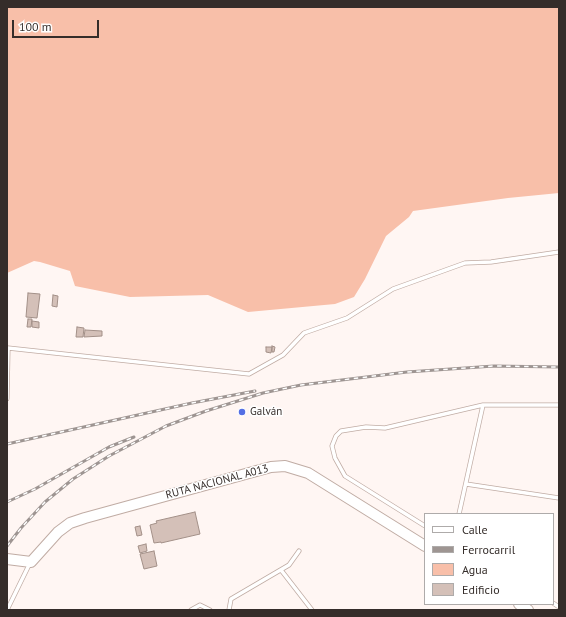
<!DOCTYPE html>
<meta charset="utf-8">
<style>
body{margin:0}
#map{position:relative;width:566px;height:617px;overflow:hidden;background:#fff6f3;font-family:"PT Sans",sans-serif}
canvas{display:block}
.frame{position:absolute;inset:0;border:8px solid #352d2a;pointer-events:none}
.legend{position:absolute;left:424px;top:513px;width:130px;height:92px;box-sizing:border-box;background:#fff;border:1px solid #aeabaa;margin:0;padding:5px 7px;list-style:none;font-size:12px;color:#352d2a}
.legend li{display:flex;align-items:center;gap:8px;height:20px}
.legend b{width:20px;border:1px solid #aeabaa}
.scale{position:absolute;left:12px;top:20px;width:87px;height:18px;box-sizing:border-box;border:2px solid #352d2a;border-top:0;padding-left:5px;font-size:12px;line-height:14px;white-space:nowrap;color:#352d2a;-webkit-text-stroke:3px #fff;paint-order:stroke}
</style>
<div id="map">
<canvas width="566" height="617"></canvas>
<div class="frame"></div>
<ul class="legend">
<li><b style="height:5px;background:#fff"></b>Calle</li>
<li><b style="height:5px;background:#9e9592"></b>Ferrocarril</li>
<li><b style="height:11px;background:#f8bfa9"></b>Agua</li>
<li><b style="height:11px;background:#d4c0b8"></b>Edificio</li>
</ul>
<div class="scale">100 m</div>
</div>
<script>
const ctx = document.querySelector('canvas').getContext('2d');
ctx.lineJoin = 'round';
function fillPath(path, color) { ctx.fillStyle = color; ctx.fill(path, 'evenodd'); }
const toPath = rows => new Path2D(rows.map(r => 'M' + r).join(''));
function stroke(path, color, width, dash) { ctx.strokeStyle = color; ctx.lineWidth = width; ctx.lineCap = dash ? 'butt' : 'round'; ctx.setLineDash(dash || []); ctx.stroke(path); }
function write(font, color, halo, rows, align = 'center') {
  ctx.font = font + ' "PT Sans",sans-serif'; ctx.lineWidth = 3; ctx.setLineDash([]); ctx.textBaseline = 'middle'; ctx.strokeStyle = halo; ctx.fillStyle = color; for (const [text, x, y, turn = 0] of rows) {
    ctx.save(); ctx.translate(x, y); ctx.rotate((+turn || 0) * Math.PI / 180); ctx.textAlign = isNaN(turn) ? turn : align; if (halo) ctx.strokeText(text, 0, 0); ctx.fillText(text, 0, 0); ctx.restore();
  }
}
const water = toPath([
 [7,7,559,7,559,193,508,198,413,211,409,217,386,236,365,279,354,297,335,304,248,312,208,295,130,297,75,286,70,271,40,262,34,261,7,273]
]);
const building = toPath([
 [28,293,40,294,37,318,26,317,28,293],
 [53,295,58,296,57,307,52,306,53,295],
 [28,319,32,319,31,327,27,327,28,319],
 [32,321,39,322,39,328,32,327,32,321],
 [77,327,84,328,83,337,76,337,77,327],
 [85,330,102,331,102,336,84,337,85,330],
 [272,346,275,347,274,352,272,352,272,346],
 [266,347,272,347,271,353,266,352,266,347],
 [242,409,245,414,241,415,240,411,242,409],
 [195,512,200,534,161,543,161,542,154,543,150,525,157,523,156,521,195,512],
 [140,526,142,535,137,536,135,527,140,526],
 [146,544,147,551,140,553,138,546,146,544],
 [154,551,157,566,144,569,140,554,154,551]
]);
const lane = toPath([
 [7,399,8,348,249,374,283,355,304,333,347,318,393,289,465,263,491,262,559,252],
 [466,484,559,498],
 [459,514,483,405],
 [425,526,345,476,335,458,332,446,336,436,341,431,366,427,385,428,483,405,559,405],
 [281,570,312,610],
 [553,603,559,607],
 [7,610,30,563],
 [191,610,200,605,210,610],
 [229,610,231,599,289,565,299,551]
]);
const secondary = toPath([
 [7,559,31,562,58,532,70,523,85,518,271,467,285,466,308,473,425,546],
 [519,604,528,610]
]);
const rail = toPath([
 [7,444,192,403,255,391],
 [7,502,35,489,109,447,134,437],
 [7,546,21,528,45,502,73,479,109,456,166,426,206,411,263,393,301,385,407,372,494,366,559,367]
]);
const markers = [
 [242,412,4,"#546fe4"]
];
const poiNames = [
 ["Galván",250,412]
];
const streetNames = [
 ["RUTA NACIONAL A013",217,482,-15]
];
fillPath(water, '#f8bfa9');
fillPath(building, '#d4c0b8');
stroke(building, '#a39088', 1);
stroke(lane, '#c0aca4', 5);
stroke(secondary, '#c0aca4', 12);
stroke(lane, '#fff', 3.5);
stroke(secondary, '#fff', 10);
stroke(rail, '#9e9592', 3);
stroke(rail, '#fff', 1.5, [4.5]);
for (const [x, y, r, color] of markers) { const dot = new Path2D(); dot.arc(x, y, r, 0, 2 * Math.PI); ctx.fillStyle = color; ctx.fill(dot); stroke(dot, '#fff', 1.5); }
write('11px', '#352d2a', '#fff', poiNames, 'left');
write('11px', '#352d2a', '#fff', streetNames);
</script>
